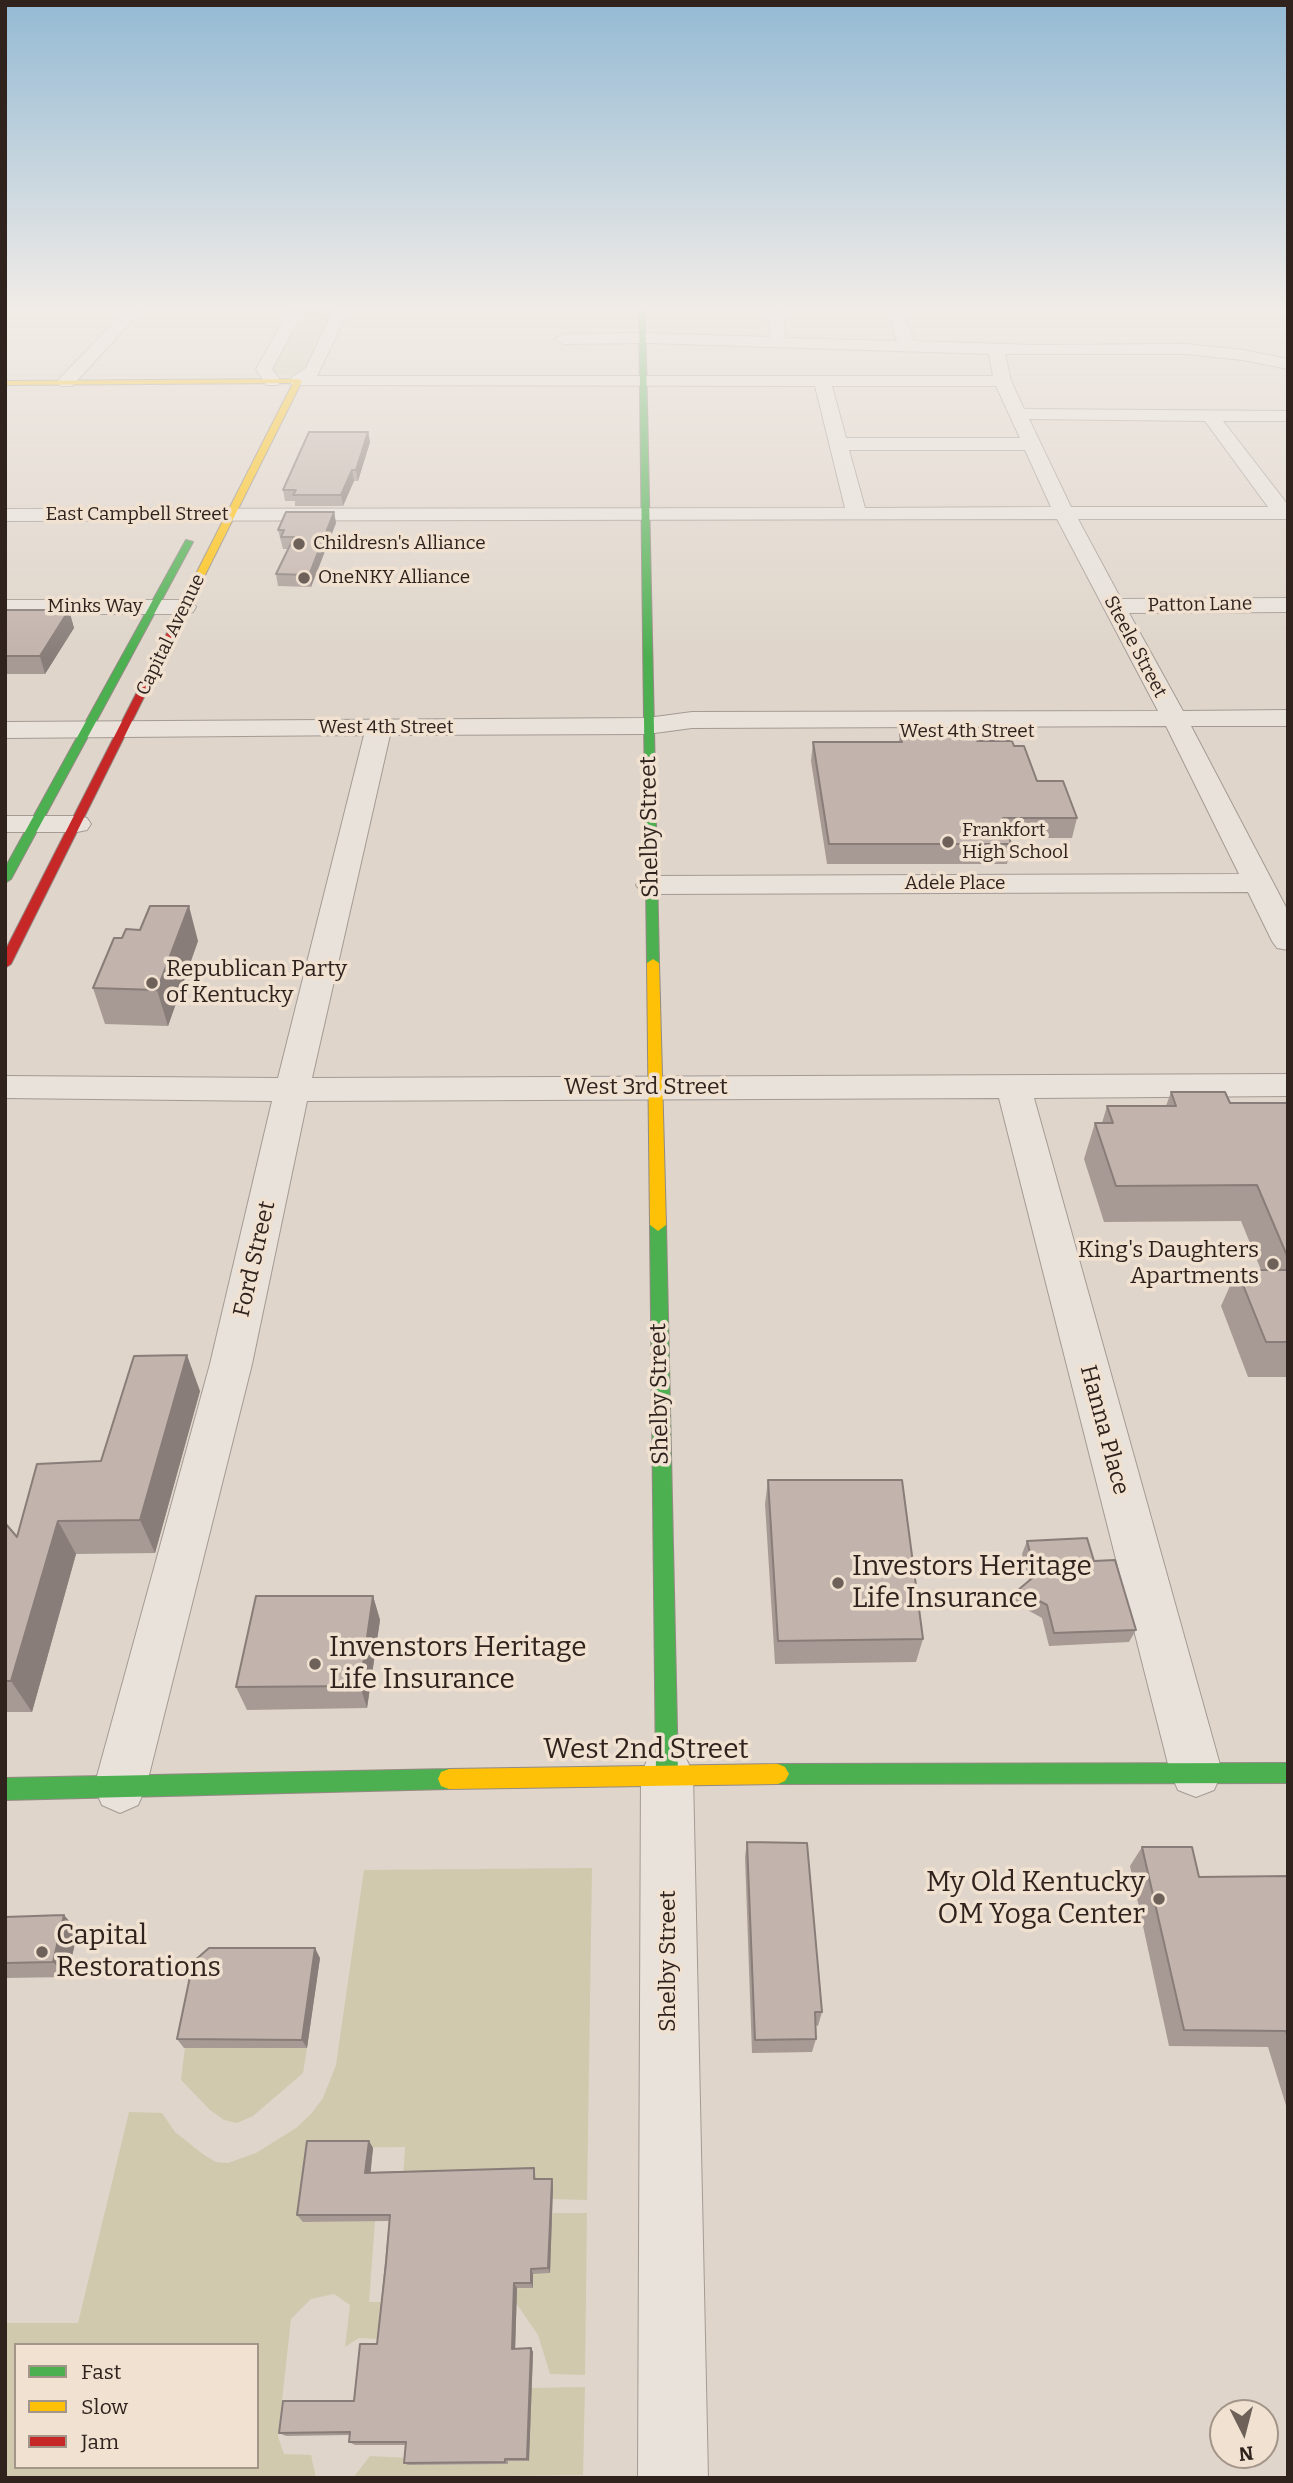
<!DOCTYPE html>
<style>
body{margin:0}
#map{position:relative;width:1293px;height:2483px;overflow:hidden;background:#dfd5ca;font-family:Bitter,serif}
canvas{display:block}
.frame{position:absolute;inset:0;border:7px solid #30231e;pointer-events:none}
.legend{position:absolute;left:14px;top:2343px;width:245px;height:126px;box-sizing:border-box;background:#f0e1d1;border:2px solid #a39589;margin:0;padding:9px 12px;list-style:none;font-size:21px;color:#30231e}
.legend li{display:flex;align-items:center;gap:14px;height:35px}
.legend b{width:35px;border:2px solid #a39589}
.north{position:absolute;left:1209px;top:2399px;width:70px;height:70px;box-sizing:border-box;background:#f0e1d1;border:2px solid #a39589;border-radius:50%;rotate:174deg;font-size:19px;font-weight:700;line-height:28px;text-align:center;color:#30231e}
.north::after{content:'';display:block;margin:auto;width:24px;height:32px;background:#6d615a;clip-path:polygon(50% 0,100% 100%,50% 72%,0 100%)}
</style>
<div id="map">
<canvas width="1293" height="2483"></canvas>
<div class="frame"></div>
<ul class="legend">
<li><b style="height:9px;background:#4caf50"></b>Fast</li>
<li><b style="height:9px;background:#ffc107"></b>Slow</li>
<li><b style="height:9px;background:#c62828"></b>Jam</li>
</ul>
<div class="north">N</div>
</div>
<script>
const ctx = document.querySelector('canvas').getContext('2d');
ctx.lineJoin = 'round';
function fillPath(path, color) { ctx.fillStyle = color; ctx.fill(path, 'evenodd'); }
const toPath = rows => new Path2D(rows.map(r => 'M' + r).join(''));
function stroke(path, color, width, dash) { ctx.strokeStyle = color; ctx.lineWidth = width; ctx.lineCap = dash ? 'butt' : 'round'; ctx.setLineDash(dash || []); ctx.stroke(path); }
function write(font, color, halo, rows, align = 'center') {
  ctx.font = font + ' Bitter,serif'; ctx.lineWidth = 7; ctx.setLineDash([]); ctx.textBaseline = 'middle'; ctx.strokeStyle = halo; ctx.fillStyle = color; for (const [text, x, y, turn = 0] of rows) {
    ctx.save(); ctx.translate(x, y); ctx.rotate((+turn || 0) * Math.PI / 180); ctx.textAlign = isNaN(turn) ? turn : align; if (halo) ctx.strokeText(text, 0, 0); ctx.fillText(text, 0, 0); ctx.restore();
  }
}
const green = toPath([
 [301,310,336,310,303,373,292,376,269,373],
 [592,1868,587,2200,553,2199,536,2186,536,2175,403,2179,405,2147,313,2148,304,2222,375,2221,369,2302,387,2302,437,2289,533,2288,533,2274,552,2213,587,2213,585,2375,550,2374,538,2335,516,2303,428,2342,359,2338,345,2347,350,2305,334,2294,311,2299,291,2319,278,2437,284,2454,311,2455,316,2478,5,2478,5,2323,78,2323,129,2112,162,2113,175,2132,204,2155,216,2162,228,2163,256,2153,296,2128,311,2114,323,2098,336,2065,364,1870],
 [16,2345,257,2345,257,2467,16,2467],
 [185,2048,307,2048,303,2073,253,2116,237,2123,224,2120,210,2110,181,2080],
 [585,2387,583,2475,353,2478,370,2456,409,2458,409,2465,507,2464,508,2461,529,2461,531,2388]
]);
const street = toPath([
 [126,310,142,310,72,386,60,386,57,382,60,378,126,310],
 [289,310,304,310,272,369,281,381,278,385,266,385,256,369,289,310],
 [333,310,349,310,317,376,993,376,989,354,649,343,563,344,555,339,563,334,643,333,770,337,767,310,783,310,786,338,897,341,887,310,903,310,914,341,1034,345,1186,344,1243,350,1288,359,1288,369,1243,360,1186,354,1005,354,1011,381,1024,409,1288,411,1288,421,1223,421,1288,505,1288,519,1078,519,1121,599,1288,598,1288,612,1129,613,1183,711,1288,710,1288,726,1191,726,1288,911,1288,950,1277,948,1272,941,1248,892,651,894,641,891,636,885,641,879,651,876,1239,874,1166,726,692,728,647,734,390,735,312,1078,1288,1074,1288,1096,1034,1098,1222,1772,1214,1790,1196,1797,1178,1790,1170,1772,999,1098,307,1101,252,1364,146,1787,138,1805,120,1813,102,1805,94,1787,210,1364,272,1101,5,1098,5,1076,278,1078,364,735,5,738,5,722,647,718,692,712,1158,711,1057,519,5,521,5,509,845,508,815,386,292,385,289,381,292,377,306,368,333,310],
 [832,386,996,386,1020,438,846,438,832,386],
 [1029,419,1205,421,1268,507,1071,507,1029,419],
 [849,450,1025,450,1051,507,865,508,849,450],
 [5,600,185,600,193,602,196,607,193,612,185,614,5,614,5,600],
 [5,816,77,816,87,818,91,824,87,830,77,832,5,832,5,816],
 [667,1749,685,1756,693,1774,708,2478,638,2478,641,1774,649,1756,667,1749]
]);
const fast = toPath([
 [639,310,645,310,659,963,653,967,647,963,639,310],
 [186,540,193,542,11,879,5,883,5,868,186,540],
 [658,1219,666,1225,678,1774,674,1781,667,1784,660,1781,656,1774,650,1225,658,1219],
 [1288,1763,1288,1783,778,1784,771,1781,767,1774,771,1767,778,1764,1288,1763],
 [449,1769,457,1772,460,1779,457,1786,449,1789,5,1800,5,1778,449,1769]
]);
const slow = toPath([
 [298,379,302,381,177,631,172,634,167,631,293,383,5,385,5,381,298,379],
 [653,959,659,963,666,1225,658,1231,650,1225,647,963,653,959],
 [778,1764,785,1767,789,1774,785,1781,778,1784,449,1789,441,1786,438,1779,441,1772,449,1769,778,1764]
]);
const jam = toPath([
 [169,629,177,631,11,964,5,968,5,951,169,629]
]);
const wall = toPath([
 [368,432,370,442,358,481,354,481,343,506,295,506,295,501,285,501,283,490],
 [334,512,336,523,311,587,278,586,276,574,289,549,283,549,278,530],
 [5,610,69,610,74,628,45,674,5,674],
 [900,734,977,741,1014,746,1037,781,1077,818,1072,838,1009,838,1011,844,1007,864,827,864,811,761,813,742,899,742],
 [198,941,168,1026,105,1024,93,988],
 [1171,1092,1230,1103,1288,1103,1288,1377,1248,1377,1221,1306,1237,1270,1261,1270,1241,1221,1104,1222,1084,1159,1095,1123,1102,1123,1107,1106,1166,1106],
 [200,1391,155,1553,76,1554,32,1712,5,1712,5,1523,17,1537,101,1461],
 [768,1480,923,1639,916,1662,775,1664,765,1504],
 [1027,1541,1094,1561,1136,1630,1129,1642,1049,1646,1042,1618,1013,1602,1018,1590,1029,1580,1022,1554],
 [373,1596,380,1620,367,1708,247,1710,236,1687],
 [747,1842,822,2012,818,2026,816,2025,816,2039,812,2052,752,2053,745,1857],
 [1142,1847,1199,1877,1288,1876,1288,2112,1268,2047,1169,2046,1130,1866],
 [5,1917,78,1931,67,1977,5,1978],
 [320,1958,307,2048,184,2048,177,2039],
 [369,2141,373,2148,370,2172,534,2168,536,2179,553,2186,550,2273,533,2274,533,2288,517,2288,515,2349,531,2348,533,2352,529,2461,508,2461,508,2464,408,2465,404,2463,406,2445,355,2445,349,2442,350,2435,286,2436,279,2433,354,2401,377,2344,389,2221,303,2222,297,2215]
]);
const shadedWall = toPath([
 [368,432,370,442,358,481,356,470],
 [352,470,354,481,343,506,341,495],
 [334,512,336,523,311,587,309,575],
 [69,610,74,628,45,674,40,656],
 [189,906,198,941,168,1026,157,990],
 [187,1355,200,1391,155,1553,140,1520],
 [58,1521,76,1554,32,1712,11,1681],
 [373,1596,380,1620,367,1708,360,1686],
 [64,1915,78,1931,67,1977,53,1962],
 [315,1948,320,1958,307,2048,302,2040],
 [369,2141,373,2148,370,2179,365,2173],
 [552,2179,553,2186,550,2273,548,2268],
 [531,2269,533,2274,533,2288,531,2283],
 [514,2283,517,2288,515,2353,512,2349],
 [531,2348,533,2352,529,2461,527,2459]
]);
const building = toPath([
 [309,432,368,432,356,470,352,470,341,495,293,495,296,490,283,490,309,432],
 [286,512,334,512,309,575,276,574,294,537,281,537,284,530,278,530,286,512],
 [5,610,69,610,40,656,5,656,5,610],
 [900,734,975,734,977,741,1012,741,1014,746,1024,746,1037,781,1063,781,1077,818,1003,818,1011,844,829,844,813,742,902,742,900,734],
 [150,906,189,906,157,990,93,988,114,938,122,938,126,929,140,930,150,906],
 [1171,1092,1225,1092,1230,1103,1288,1103,1288,1258,1257,1185,1116,1186,1095,1123,1113,1123,1107,1106,1176,1106,1171,1092],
 [1237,1270,1288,1270,1288,1342,1266,1342,1237,1270],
 [187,1355,140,1520,58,1521,11,1681,5,1681,5,1523,17,1537,37,1464,101,1461,134,1356,187,1355],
 [768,1480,902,1480,923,1639,778,1641,768,1480],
 [1087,1538,1094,1561,1115,1560,1136,1630,1054,1633,1047,1605,1018,1590,1036,1575,1027,1541,1087,1538],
 [256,1596,373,1596,360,1686,236,1687,256,1596],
 [747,1842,807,1843,822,2012,815,2012,816,2039,755,2040,747,1842],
 [1142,1847,1192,1847,1199,1877,1288,1876,1288,2038,1286,2031,1184,2030,1142,1847],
 [64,1915,53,1962,5,1963,5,1917,64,1915],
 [209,1948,315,1948,302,2040,177,2039,193,1962,209,1948],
 [307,2141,369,2141,365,2173,534,2168,534,2179,552,2179,548,2268,531,2269,531,2283,514,2283,512,2349,531,2348,527,2459,505,2459,505,2462,404,2463,406,2442,349,2442,350,2432,279,2433,283,2401,354,2401,360,2344,377,2344,386,2263,390,2215,297,2215,307,2141]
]);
const markers = [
 [299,544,7,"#6d615a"],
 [304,578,7,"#6d615a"],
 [948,842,7,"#6d615a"],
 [152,983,7,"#6d615a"],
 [1273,1264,7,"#6d615a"],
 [838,1583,7,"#6d615a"],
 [315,1664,7,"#6d615a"],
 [1159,1899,7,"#6d615a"],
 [42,1952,7,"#6d615a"]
];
const farStreetnames = [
 ["East Campbell Street",137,515],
 ["Patton Lane",1200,605,-1],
 ["Minks Way",95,607],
 ["Capital Avenue",171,635,-64],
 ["Steele Street",1135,647,62],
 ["West 4th Street",386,728],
 ["West 4th Street",967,732],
 ["Adele Place",955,884]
];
const farPoinames = [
 ["Childresn's Alliance",313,544],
 ["OneNKY Alliance",318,578],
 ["Frankfort",962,831],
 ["High School",962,853]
];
const streetNames = [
 ["Shelby Street",650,827,-91],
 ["West 3rd Street",646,1088],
 ["Ford Street",255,1259,-77],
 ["Shelby Street",660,1394,-91],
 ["Hanna Place",1104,1430,75],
 ["Shelby Street",669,1961,-90]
];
const poiNames = [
 ["Republican Party",166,970],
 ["of Kentucky",166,996],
 ["King's Daughters",1259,1251,"right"],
 ["Apartments",1259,1277,"right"]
];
const nearPoinames = [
 ["Investors Heritage",852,1567],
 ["Life Insurance",852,1599],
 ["Invenstors Heritage",329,1648],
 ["Life Insurance",329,1680],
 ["My Old Kentucky",1145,1883,"right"],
 ["OM Yoga Center",1145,1915,"right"],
 ["Capital",56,1936],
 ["Restorations",56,1968]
];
const nearStreetnames = [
 ["West 2nd Street",646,1750]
];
fillPath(green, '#d0c9ae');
stroke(street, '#a49b94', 2);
stroke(fast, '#938a84', 2);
stroke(slow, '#938a84', 2);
stroke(jam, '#938a84', 2);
fillPath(street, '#e8e2db');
fillPath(fast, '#4caf50');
fillPath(slow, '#ffc107');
fillPath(jam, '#c62828');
fillPath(wall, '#a79a94');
fillPath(shadedWall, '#887d78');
fillPath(building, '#c2b3ac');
stroke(building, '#887d78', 2);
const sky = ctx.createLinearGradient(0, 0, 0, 658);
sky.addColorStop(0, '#94bad4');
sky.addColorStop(0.47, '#f1ece7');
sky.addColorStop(1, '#f1ece700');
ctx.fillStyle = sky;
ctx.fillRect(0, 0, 1293, 658);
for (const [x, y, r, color] of markers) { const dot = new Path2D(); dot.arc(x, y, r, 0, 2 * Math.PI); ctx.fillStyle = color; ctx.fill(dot); stroke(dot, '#f0e1d1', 2.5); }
write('19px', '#30231e', '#f0e1d1', farStreetnames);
write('19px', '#30231e', '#f0e1d1', farPoinames, 'left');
write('23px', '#30231e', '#f0e1d1', streetNames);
write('23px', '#30231e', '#f0e1d1', poiNames, 'left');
write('28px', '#30231e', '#f0e1d1', nearPoinames, 'left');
write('28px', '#30231e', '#f0e1d1', nearStreetnames);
</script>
